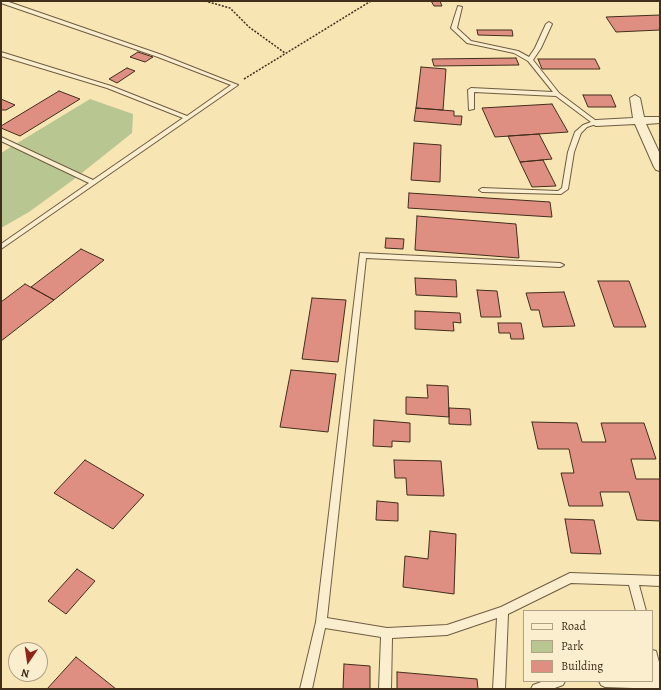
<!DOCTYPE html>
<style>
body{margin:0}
#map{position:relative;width:661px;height:690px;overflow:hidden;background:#f8e5b4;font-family:Alegreya,serif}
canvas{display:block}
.frame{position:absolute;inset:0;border:2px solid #412e1b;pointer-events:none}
.legend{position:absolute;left:523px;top:610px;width:130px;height:72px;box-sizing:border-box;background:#faeece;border:1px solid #b0a186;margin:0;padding:5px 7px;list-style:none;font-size:12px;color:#412e1b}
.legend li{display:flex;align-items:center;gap:8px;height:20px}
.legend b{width:20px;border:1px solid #b0a186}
.north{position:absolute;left:8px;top:642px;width:40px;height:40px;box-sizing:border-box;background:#faeece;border:1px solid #b0a186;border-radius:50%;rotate:193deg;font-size:11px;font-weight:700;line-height:16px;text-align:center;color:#412e1b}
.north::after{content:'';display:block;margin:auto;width:14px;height:18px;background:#8f2418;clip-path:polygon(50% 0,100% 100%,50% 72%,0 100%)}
</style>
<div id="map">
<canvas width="661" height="690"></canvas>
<div class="frame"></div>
<ul class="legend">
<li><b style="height:5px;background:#faeece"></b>Road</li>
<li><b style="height:11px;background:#b8c691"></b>Park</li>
<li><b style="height:11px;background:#df8f82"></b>Building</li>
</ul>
<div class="north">N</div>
</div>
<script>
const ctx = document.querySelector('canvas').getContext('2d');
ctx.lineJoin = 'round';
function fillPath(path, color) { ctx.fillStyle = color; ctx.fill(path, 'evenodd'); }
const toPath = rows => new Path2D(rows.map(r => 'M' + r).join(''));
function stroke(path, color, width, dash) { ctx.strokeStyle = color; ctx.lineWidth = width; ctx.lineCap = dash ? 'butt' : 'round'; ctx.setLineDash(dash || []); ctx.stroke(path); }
const green = toPath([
 [90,99,133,114,132,133,73,180,29,212,1,228,1,153]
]);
const building = toPath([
 [431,1,440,1,442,6,434,6,431,1],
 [660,15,660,30,616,32,606,17,660,15],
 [477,30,512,30,513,36,478,35,477,30],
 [138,52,153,57,145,62,130,57,138,52],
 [516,58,519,65,434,66,432,59,516,58],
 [538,59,595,59,600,69,542,69,538,59],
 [421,67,446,69,443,110,416,108,421,67],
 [127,68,135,71,117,83,109,79,127,68],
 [59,91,80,99,20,136,1,128,1,126,59,91],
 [583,95,611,95,616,107,588,107,583,95],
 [1,99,15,105,6,110,1,110,1,99],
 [552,104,568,132,495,137,482,108,552,104],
 [416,108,454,111,454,116,462,116,461,125,414,121,416,108],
 [539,134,552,159,520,162,508,136,539,134],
 [414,143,441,145,440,182,411,180,414,143],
 [543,160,556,186,532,187,520,162,543,160],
 [409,193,550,202,552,217,408,208,409,193],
 [417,216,516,224,519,258,415,250,417,216],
 [386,238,404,239,403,249,385,248,386,238],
 [81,249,104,260,54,300,31,287,81,249],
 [415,278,456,280,457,297,416,295,415,278],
 [598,281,629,281,646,327,614,327,598,281],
 [25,284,54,300,1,341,1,302,25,284],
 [477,290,497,291,501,317,481,317,477,290],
 [564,292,575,326,543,327,539,310,531,310,526,293,564,292],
 [312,298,346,300,338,362,302,359,312,298],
 [415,311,460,313,461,323,453,322,454,331,415,329,415,311],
 [498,323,521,323,524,339,511,339,510,333,499,333,498,323],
 [291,370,336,374,328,432,280,427,291,370],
 [427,385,448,386,449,417,406,414,406,397,428,398,427,385],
 [449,408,470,409,471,425,449,424,449,408],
 [374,420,410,423,410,442,392,441,392,447,373,446,374,420],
 [532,422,577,423,582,442,606,442,601,423,644,423,656,459,631,459,636,479,660,479,660,521,637,520,629,492,600,492,603,506,569,506,561,473,574,473,569,449,538,449,532,422],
 [85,460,144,495,113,529,54,493,85,460],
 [394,460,441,461,444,496,407,495,406,478,395,478,394,460],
 [377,501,398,503,398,521,376,520,377,501],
 [565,519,594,520,601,554,571,553,565,519],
 [430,531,456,534,454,594,403,587,405,556,428,559,430,531],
 [77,569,95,581,66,614,48,601,77,569],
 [76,657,116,689,47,689,76,657],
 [344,664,370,666,370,689,343,689,344,664],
 [397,672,477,679,478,689,397,689,397,672]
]);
const path = toPath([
 [205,1,230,8,249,27,285,53],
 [244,79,371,1]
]);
const service = toPath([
 [1,1,6,1,162,55,238,85,1,249,1,244,89,183,1,141,1,137,93,180,183,118,107,88,1,56,1,52,111,86,187,116,231,85,158,57,1,3,1,1],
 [458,6,462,7,457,28,471,41,518,51,529,57,535,48,546,24,549,22,552,24,541,48,533,60,559,93,599,123,587,127,581,133,574,152,568,189,561,194,482,192,479,190,482,188,558,191,562,188,568,152,575,132,583,125,591,122,556,96,474,92,474,109,469,110,468,90,471,88,553,92,528,61,514,53,467,43,451,28,458,6],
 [360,253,560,263,564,265,560,267,366,258,327,618,387,628,447,625,501,607,570,573,660,576,660,586,639,585,646,611,636,611,629,585,571,583,508,614,505,689,493,689,497,618,447,635,392,638,391,689,379,689,381,637,325,628,312,689,300,689,316,622,360,253],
 [652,650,656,651,660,666,660,689,605,687,601,685,599,681,652,681,652,650],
 [544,681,565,681,563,685,552,689,531,689,533,685,544,681]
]);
const minor = toPath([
 [635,95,640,98,644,117,660,117,660,123,646,124,660,154,660,171,656,170,654,167,635,124,596,126,590,123,596,120,633,118,630,98,635,95]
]);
fillPath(green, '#b8c691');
fillPath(building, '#df8f82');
stroke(building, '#412e1b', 1);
stroke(service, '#6f5c41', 2);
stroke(minor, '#6f5c41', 2);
stroke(path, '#412e1b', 1.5, [2, 1.5]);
fillPath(service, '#faeece');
fillPath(minor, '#faeece');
</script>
